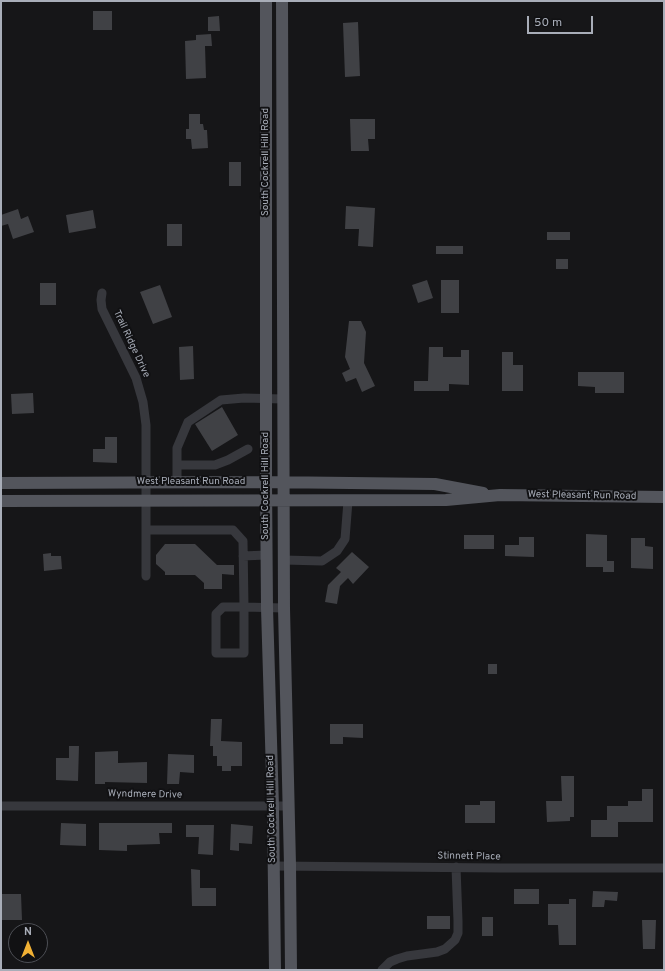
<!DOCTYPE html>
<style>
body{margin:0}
#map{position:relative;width:665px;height:971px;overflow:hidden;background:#161618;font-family:Overpass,sans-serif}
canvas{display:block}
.frame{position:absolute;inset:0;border:2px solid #a8adb8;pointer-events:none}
.north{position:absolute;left:8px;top:923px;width:40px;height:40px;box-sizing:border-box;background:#111113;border:1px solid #4d4f55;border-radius:50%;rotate:0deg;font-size:11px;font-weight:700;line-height:16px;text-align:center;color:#a8adb8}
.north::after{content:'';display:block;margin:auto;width:14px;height:18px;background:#f2b134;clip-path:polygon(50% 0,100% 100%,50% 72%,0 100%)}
.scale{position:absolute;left:527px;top:16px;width:66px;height:18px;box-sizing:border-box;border:2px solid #a8adb8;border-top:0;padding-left:5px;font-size:12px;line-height:14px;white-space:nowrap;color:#a8adb8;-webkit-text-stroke:3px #111113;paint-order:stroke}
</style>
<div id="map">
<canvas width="665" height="971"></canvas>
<div class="frame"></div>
<div class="north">N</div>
<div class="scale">50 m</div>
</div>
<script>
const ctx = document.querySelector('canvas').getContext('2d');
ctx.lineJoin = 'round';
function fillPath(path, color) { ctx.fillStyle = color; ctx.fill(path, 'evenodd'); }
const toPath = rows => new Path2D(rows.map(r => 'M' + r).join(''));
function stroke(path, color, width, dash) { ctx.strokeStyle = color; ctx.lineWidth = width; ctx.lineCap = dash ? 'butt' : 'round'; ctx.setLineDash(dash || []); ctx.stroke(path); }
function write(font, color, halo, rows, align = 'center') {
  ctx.font = font + ' Overpass,sans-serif'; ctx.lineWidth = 4; ctx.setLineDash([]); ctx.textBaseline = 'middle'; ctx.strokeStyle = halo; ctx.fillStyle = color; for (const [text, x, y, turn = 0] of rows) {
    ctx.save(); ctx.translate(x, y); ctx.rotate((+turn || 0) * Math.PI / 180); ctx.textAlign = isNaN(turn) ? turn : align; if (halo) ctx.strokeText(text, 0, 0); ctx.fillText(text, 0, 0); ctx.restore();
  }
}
const building = toPath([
 [93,11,112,11,112,30,93,30],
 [219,16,220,31,208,31,208,17],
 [358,22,360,76,345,77,343,23],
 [211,34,212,46,205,46,206,78,186,79,185,41,196,40,196,35],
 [189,114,200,114,200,124,203,124,204,130,207,130,208,148,192,149,191,139,186,139,186,129,189,129],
 [350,119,375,119,375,139,368,139,369,151,351,151],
 [229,162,241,162,241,186,229,186],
 [346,206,375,208,373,247,358,246,359,229,345,229],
 [18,209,21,219,28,216,34,232,13,239,8,224,1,226,1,215],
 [93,210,96,228,69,233,66,215],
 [167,224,182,224,182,246,167,246],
 [547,232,570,232,570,240,547,240],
 [436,246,463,246,463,254,436,254],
 [556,259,568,259,568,269,556,269],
 [427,280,433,298,418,303,412,285],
 [441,280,459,280,459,313,441,313],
 [40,283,56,283,56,305,40,305],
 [160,285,172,317,153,324,140,292],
 [349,321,361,321,366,332,364,363,375,386,362,392,356,378,346,382,342,373,350,369,345,357],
 [193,346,194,379,180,380,179,347],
 [429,347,443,347,443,357,461,357,461,350,469,350,469,385,449,384,449,391,414,391,414,381,428,381],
 [502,352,513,352,513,365,523,365,523,391,502,391],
 [578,372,624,372,624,393,595,393,595,387,578,386],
 [33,393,34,413,12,414,11,394],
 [222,407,238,435,212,451,195,424],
 [105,437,117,437,117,463,93,462,93,449,105,449],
 [586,534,607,535,607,561,614,561,614,572,603,572,603,567,586,567],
 [464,535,494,535,494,549,464,549],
 [519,537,534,537,534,557,505,556,505,545,519,545],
 [631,538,645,538,645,546,653,547,653,569,631,568],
 [165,544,195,544,217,565,234,565,234,575,222,574,222,589,204,589,204,583,195,575,165,575,165,572,156,564,156,555],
 [352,552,369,567,353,584,348,578,340,586,337,604,325,602,328,585,341,572,336,568],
 [51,553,51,556,61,556,62,569,44,571,43,554],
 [488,664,497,664,497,674,488,674],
 [211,719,222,719,221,741,242,742,242,766,231,766,231,771,222,771,222,766,217,766,217,756,213,756,213,746,210,746],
 [330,724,363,724,363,738,343,737,343,744,330,744],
 [69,746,79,746,78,781,56,780,56,758,69,758],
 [118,751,118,763,147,762,147,783,105,782,105,784,95,784,95,752],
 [168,754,194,755,194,773,180,772,179,784,167,784],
 [561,776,574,776,574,817,570,817,570,821,547,822,546,801,562,801],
 [642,789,653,789,653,822,618,822,618,837,591,837,591,820,607,820,607,806,628,806,628,801,642,801],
 [480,801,495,801,495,823,465,823,465,805,480,805],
 [61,823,86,824,86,846,60,845],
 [99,823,172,823,172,833,159,833,160,844,127,845,127,851,99,850],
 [231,824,253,826,252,844,239,843,239,851,230,850],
 [186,825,214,825,213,855,198,854,199,837,186,837],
 [191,869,200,870,200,888,216,888,216,906,192,906],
 [514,889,539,889,539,904,514,904],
 [593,891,618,892,617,901,605,900,604,907,592,907],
 [1,894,21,894,22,920,2,920],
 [569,899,576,899,576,945,559,945,558,925,548,925,548,904,569,904],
 [427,916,450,916,450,929,427,929],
 [482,917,493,917,493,936,482,936],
 [642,920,656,920,655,949,643,949]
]);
const minor = toPath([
 [102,293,101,300,102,309,136,378,143,402,146,425,146,530,233,530,243,541,244,607,244,653,216,653,216,614,223,607,244,607,284,608],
 [177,465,215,465,228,460,248,449],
 [177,482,177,448,188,422,221,400,244,398,283,399],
 [146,530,146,576],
 [243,556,266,555],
 [284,560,322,561,337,551,345,539,348,501],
 [1,806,288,806],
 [274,866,501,868,664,868],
 [382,970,390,962,397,959,407,956,437,952,445,949,455,940,458,933,458,921,456,867]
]);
const major = toPath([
 [266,1,266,482,267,608,273,807,275,970],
 [282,1,284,608,290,865,291,970],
 [1,483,266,482,435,484,483,493],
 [1,501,446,500,500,495,664,497]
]);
const streetNames = [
 ["South Cockrell Hill Road",266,162,-90],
 ["Trail Ridge Drive",131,344,65],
 ["West Pleasant Run Road",191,482],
 ["South Cockrell Hill Road",266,486,-90],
 ["West Pleasant Run Road",582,496,1],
 ["Wyndmere Drive",145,795,1],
 ["South Cockrell Hill Road",272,809,-91],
 ["Stinnett Place",469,857,1]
];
fillPath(building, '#404145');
stroke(minor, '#37383d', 9);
stroke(major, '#53555c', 12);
write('10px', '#a8adb8', '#111113', streetNames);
</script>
